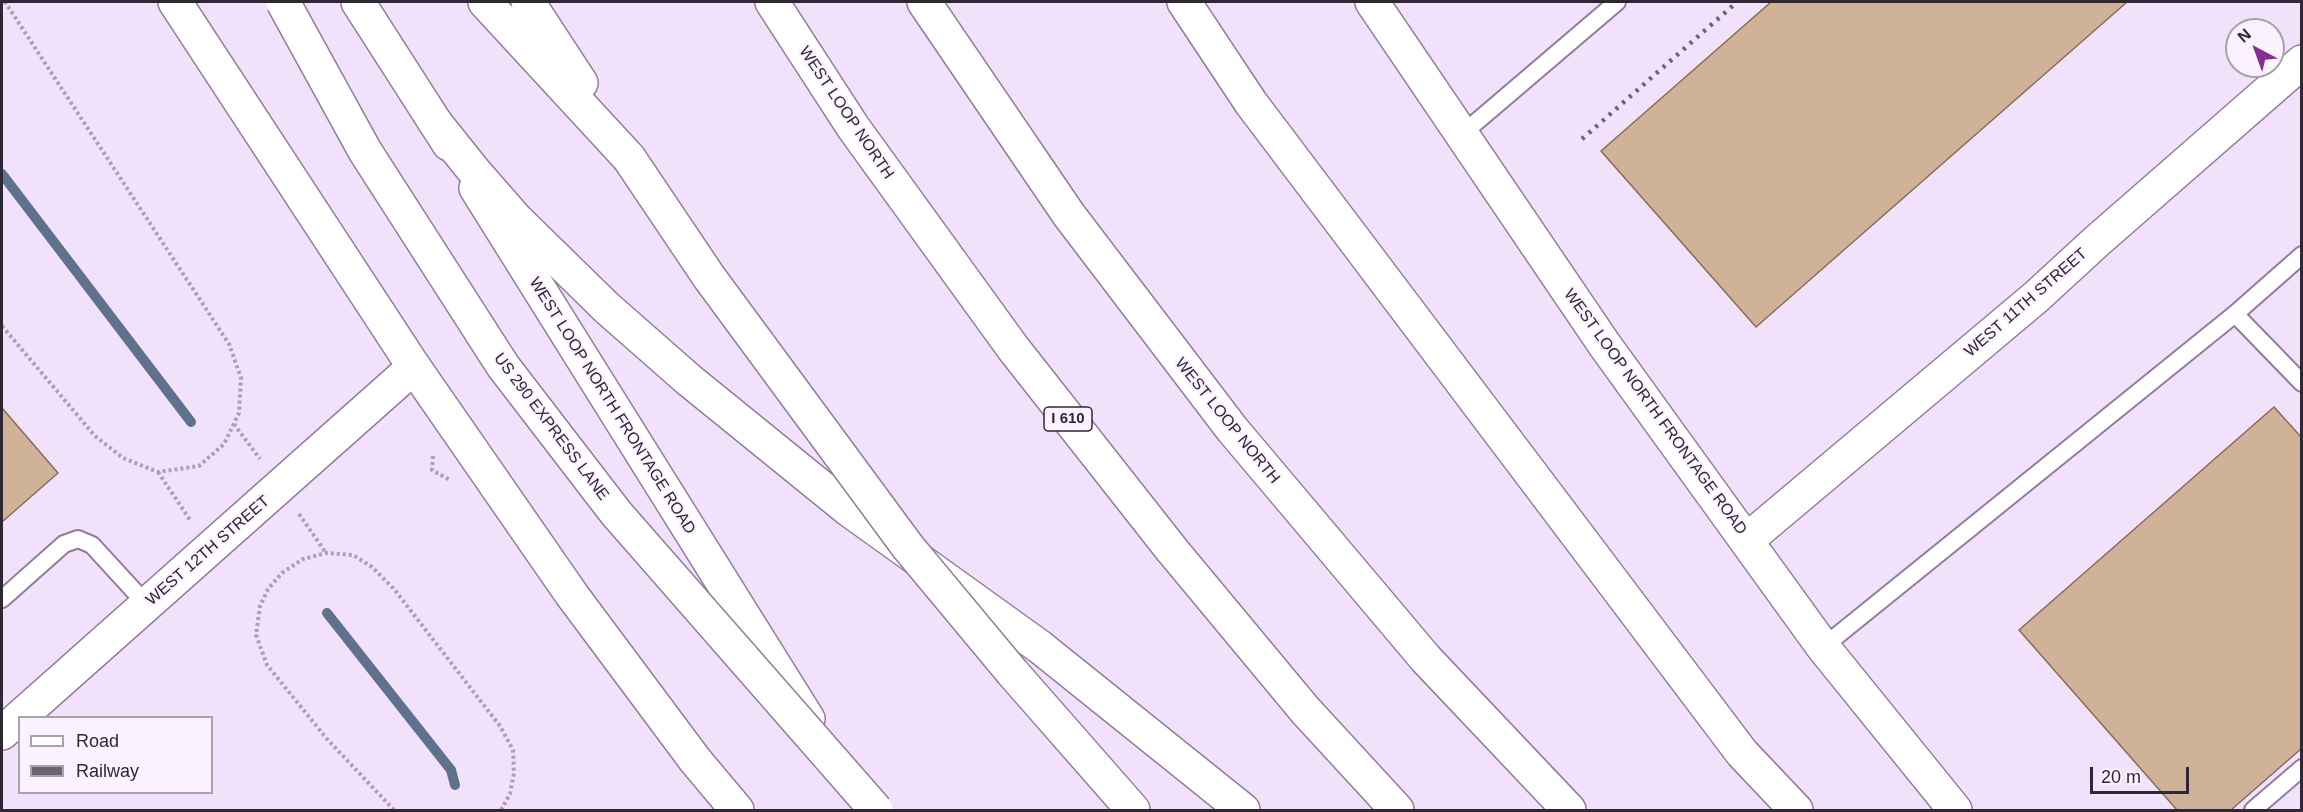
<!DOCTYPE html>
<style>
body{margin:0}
#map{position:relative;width:2303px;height:812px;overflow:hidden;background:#f2e1fb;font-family:Arial,sans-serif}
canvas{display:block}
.frame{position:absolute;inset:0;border:3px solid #2f2733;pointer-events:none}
.legend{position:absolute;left:18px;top:716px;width:195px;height:78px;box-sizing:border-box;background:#fbf2ff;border:2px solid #a9a1ad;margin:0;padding:8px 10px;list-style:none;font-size:18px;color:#2f2733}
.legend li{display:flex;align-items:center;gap:12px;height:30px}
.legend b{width:30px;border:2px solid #a9a1ad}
.north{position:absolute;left:2225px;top:18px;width:60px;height:60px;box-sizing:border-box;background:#fbf2ff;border:2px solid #a9a1ad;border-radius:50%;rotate:319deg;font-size:16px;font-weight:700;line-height:24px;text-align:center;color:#2f2733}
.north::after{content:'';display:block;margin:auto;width:21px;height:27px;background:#892b96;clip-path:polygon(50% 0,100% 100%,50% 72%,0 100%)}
.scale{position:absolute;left:2090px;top:767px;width:99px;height:27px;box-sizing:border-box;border:3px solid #2f2733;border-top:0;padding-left:8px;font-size:18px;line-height:21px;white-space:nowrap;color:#2f2733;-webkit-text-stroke:4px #fbf2ff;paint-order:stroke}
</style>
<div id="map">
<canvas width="2303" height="812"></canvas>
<div class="frame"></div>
<ul class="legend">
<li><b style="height:8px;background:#fff"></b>Road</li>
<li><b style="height:8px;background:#6e6373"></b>Railway</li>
</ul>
<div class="north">N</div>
<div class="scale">20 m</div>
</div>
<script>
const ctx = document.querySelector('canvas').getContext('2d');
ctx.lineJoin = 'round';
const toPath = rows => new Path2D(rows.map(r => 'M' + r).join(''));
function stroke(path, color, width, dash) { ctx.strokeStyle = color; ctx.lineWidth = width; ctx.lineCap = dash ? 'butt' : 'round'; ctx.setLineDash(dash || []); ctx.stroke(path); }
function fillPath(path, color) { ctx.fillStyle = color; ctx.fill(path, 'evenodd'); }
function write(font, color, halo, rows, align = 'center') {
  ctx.font = font + ' Arial,sans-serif'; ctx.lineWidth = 4.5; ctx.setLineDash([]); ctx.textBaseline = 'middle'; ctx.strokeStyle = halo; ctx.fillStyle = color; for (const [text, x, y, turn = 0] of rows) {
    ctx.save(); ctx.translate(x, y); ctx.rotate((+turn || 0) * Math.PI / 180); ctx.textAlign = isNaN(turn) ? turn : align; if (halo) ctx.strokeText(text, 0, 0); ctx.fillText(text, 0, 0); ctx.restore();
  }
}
const stream = toPath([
 [2,174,191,422],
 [327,613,451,770,455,785]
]);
const building = toPath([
 [1771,2,2127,2,1756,327,1601,151,1771,2],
 [2274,407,2302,438,2302,748,2231,810,2177,810,2019,630,2274,407],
 [2,408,58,473,2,522,2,408]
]);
const path = toPath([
 [2,326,95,436,123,458,158,472,199,466,224,444,239,413,241,378,229,344,5,2],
 [234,424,260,459],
 [433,456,432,470,450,480],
 [158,472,190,520],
 [299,514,326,553],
 [394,810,327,739,267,665,256,635,260,606,268,589,282,573,303,559,326,553,353,555,372,567,394,589,500,726,513,750,514,773,510,794,501,810]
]);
const service = toPath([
 [1461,135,1617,2],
 [2235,314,2302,383],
 [2,599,64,544,78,539,92,545,147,605],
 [1823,647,2235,314,2302,255],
 [2253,810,2302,768]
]);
const minor = toPath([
 [1747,540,2036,297,2097,241,2302,62],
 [2,733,414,367]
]);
const secondary = toPath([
 [175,2,414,367,572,595,695,760,737,810],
 [358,2,449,144],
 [1372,2,1604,344,1823,647,1955,810],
 [476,188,808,719]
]);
const motorway = toPath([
 [485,2,629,158],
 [528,2,581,83],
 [772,2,853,127,1013,348,1172,550,1305,710,1397,810],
 [924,2,1069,215,1232,429,1426,659,1569,810],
 [1184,2,1251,103,1742,753,1796,810],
 [434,121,474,171,516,219,607,308,689,380,848,509,1040,647,1243,810],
 [1012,672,1133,810]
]);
const rail = toPath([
 [1582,139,1737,2]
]);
const motorwayBridge = toPath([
 [283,2,365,151,503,366,616,513,876,810],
 [629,158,709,277,908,547,1012,672]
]);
const shields = [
 [1068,419,48]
];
const shieldNames = [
 ["I 610",1068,419]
];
const streetNames = [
 ["WEST LOOP NORTH",846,113,56],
 ["WEST 11TH STREET",2026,303,-41],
 ["WEST LOOP NORTH FRONTAGE ROAD",612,406,58],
 ["WEST LOOP NORTH FRONTAGE ROAD",1655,412,54],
 ["WEST LOOP NORTH",1227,421,51],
 ["US 290 EXPRESS LANE",551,427,53],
 ["WEST 12TH STREET",208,551,-41]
];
stroke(stream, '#5f718c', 10);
fillPath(building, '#cfb298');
stroke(building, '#866c54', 1.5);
stroke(service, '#917d9a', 20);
stroke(minor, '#917d9a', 36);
stroke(secondary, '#917d9a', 36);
stroke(motorway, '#917d9a', 36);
stroke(path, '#ac9eb3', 4, [3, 3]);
stroke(service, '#fff', 16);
stroke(minor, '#fff', 33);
stroke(secondary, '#fff', 33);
stroke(motorway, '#fff', 33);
stroke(rail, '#6e6373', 4.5, [3, 6]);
stroke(motorwayBridge, '#917d9a', 36, []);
stroke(motorwayBridge, '#fff', 33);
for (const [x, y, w] of shields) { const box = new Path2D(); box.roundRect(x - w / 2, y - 12, w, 24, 4.5); ctx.fillStyle = '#fbf2ff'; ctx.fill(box); stroke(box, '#2f2733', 1.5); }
write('bold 15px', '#2f2733', null, shieldNames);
write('16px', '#2f2733', '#fbf2ff', streetNames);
</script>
